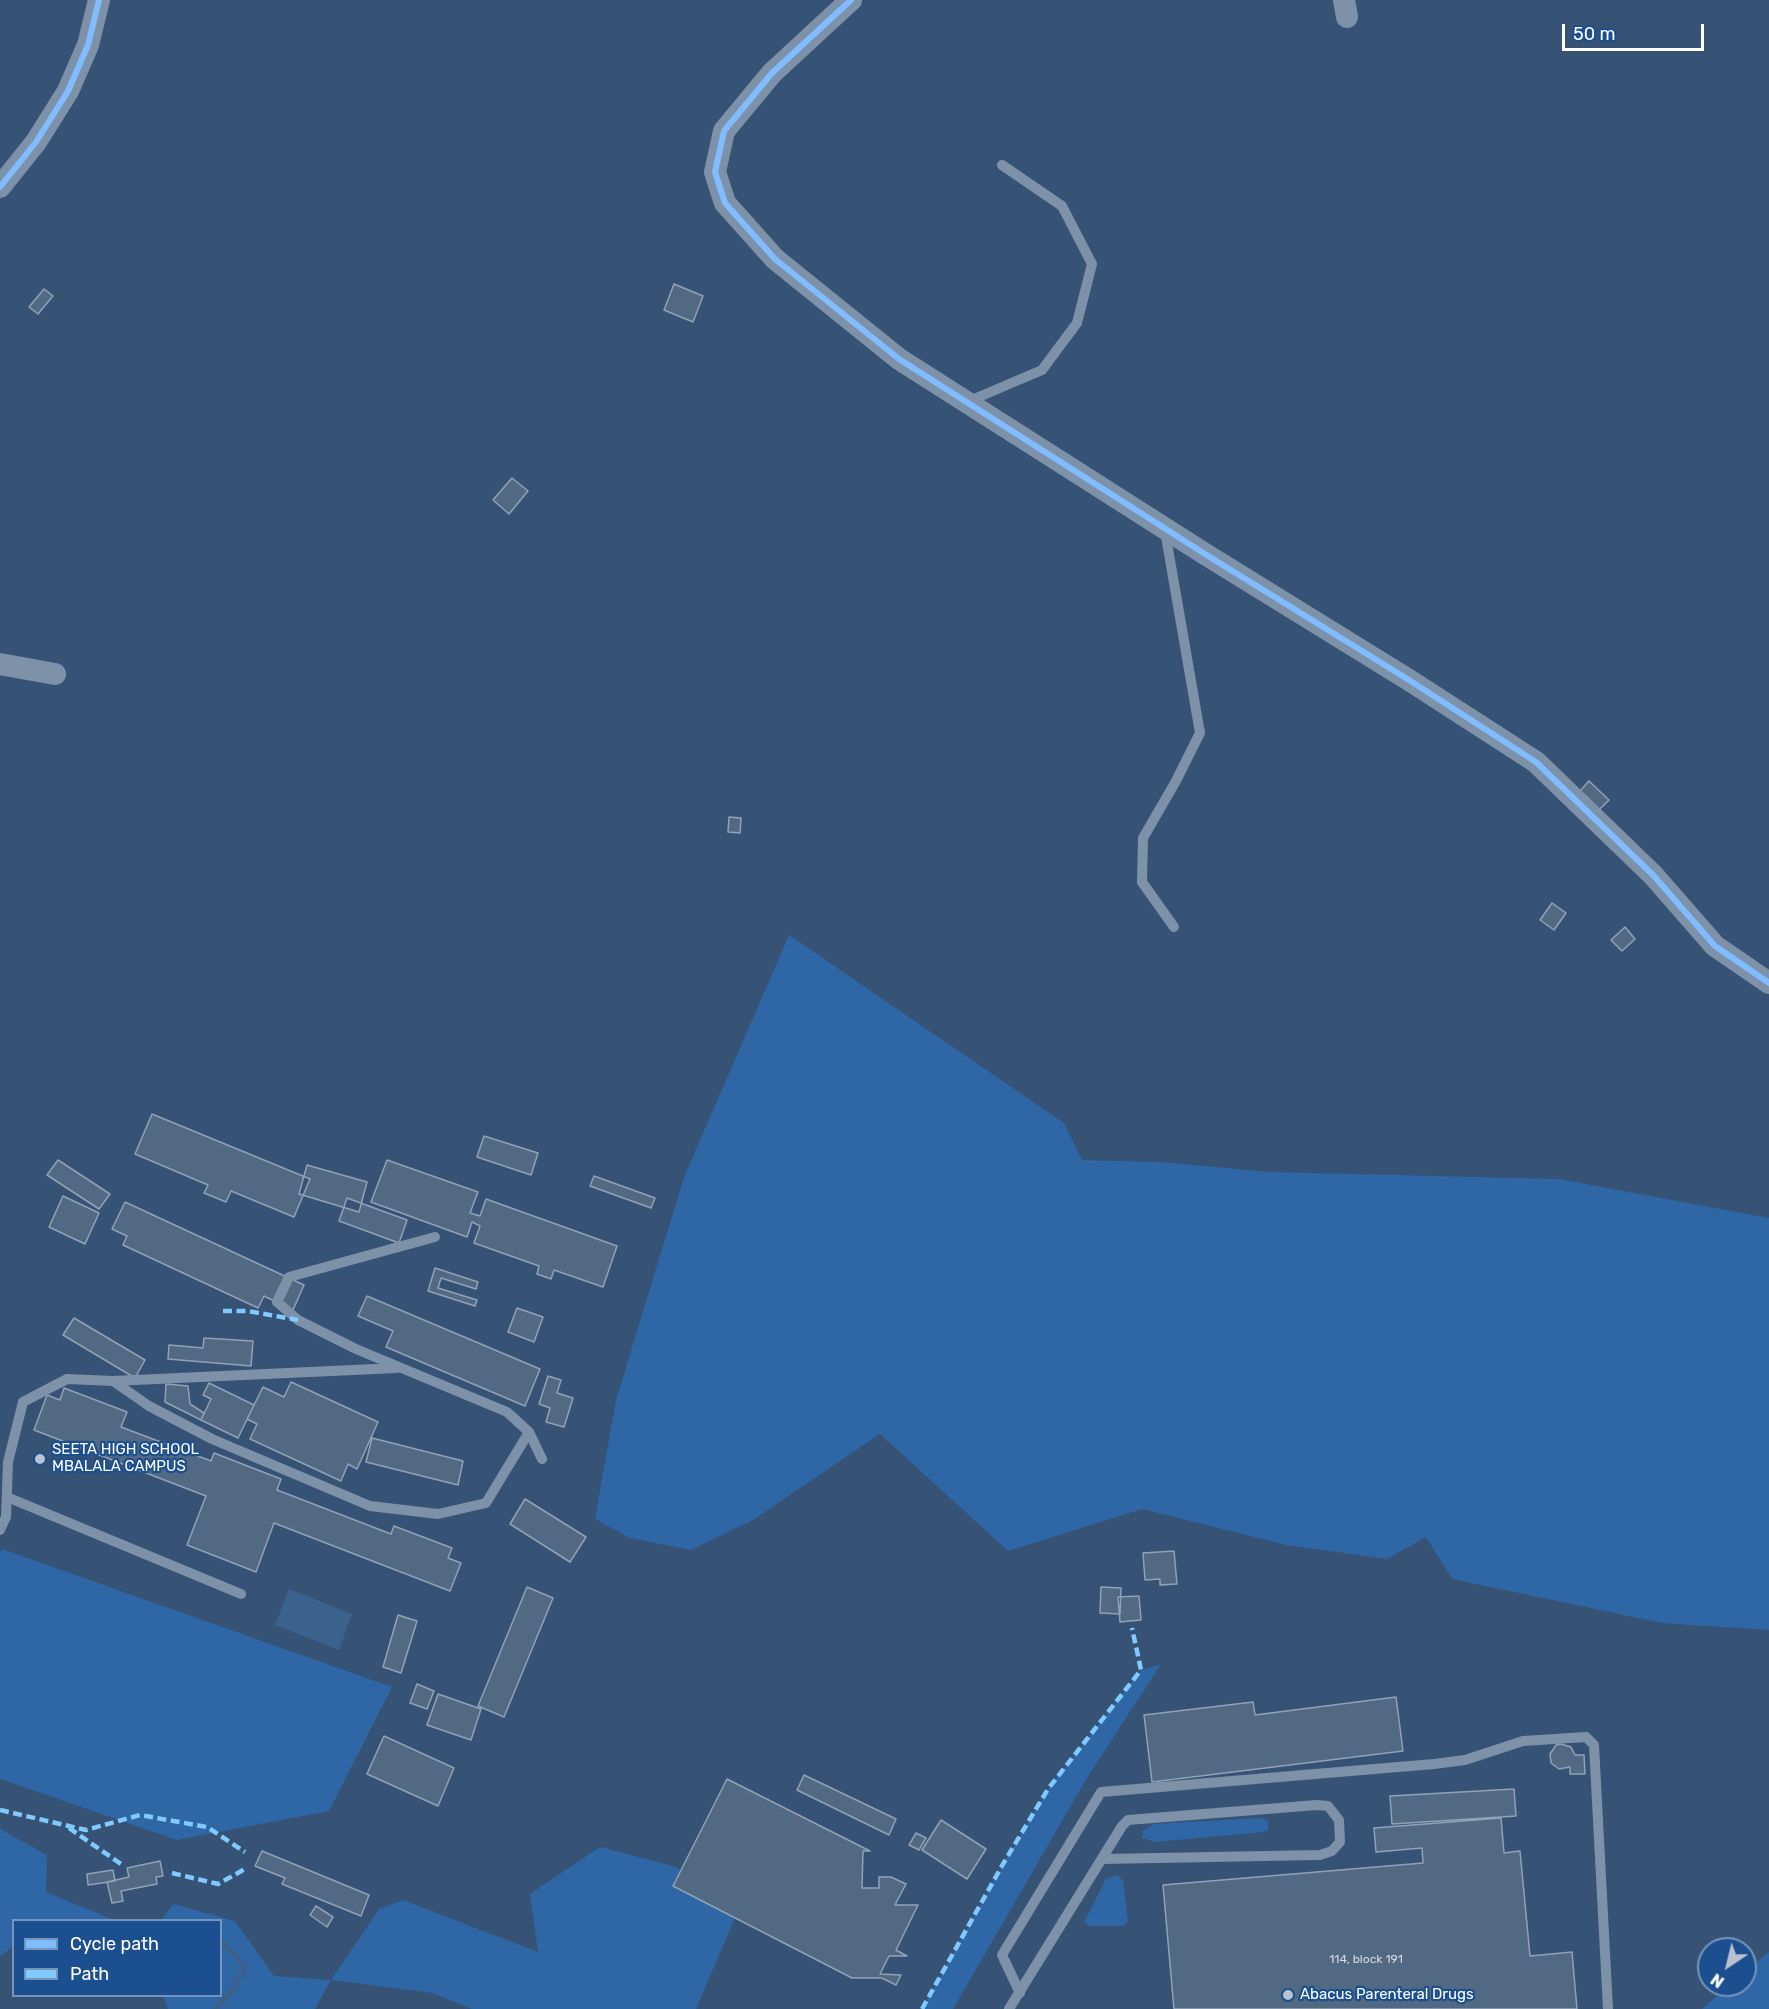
<!DOCTYPE html>
<style>
body{margin:0}
#map{position:relative;width:1769px;height:2009px;overflow:hidden;background:#365274;font-family:Rubik,sans-serif}
canvas{display:block}
.legend{position:absolute;left:12px;top:1919px;width:210px;height:78px;box-sizing:border-box;background:#1b4f8f;border:2px solid #7695bc;margin:0;padding:8px 10px;list-style:none;font-size:18px;color:#fff}
.legend li{display:flex;align-items:center;gap:12px;height:30px}
.legend b{width:30px;border:2px solid #7695bc}
.north{position:absolute;left:1697px;top:1937px;width:60px;height:60px;box-sizing:border-box;background:#1b4f8f;border:2px solid #7695bc;border-radius:50%;rotate:215deg;font-size:16px;font-weight:700;line-height:24px;text-align:center;color:#fff}
.north::after{content:'';display:block;margin:auto;width:21px;height:27px;background:#b9c2ce;clip-path:polygon(50% 0,100% 100%,50% 72%,0 100%)}
.scale{position:absolute;left:1562px;top:24px;width:142px;height:27px;box-sizing:border-box;border:3px solid #fff;border-top:0;padding-left:8px;font-size:18px;line-height:21px;white-space:nowrap;color:#fff;-webkit-text-stroke:4px #1b4f8f;paint-order:stroke}
</style>
<div id="map">
<canvas width="1769" height="2009"></canvas>
<ul class="legend">
<li><b style="height:8px;background:#80bcff"></b>Cycle path</li>
<li><b style="height:8px;background:#80caff"></b>Path</li>
</ul>
<div class="north">N</div>
<div class="scale">50 m</div>
</div>
<script>
const ctx = document.querySelector('canvas').getContext('2d');
ctx.lineJoin = 'round';
function fillPath(path, color) { ctx.fillStyle = color; ctx.fill(path, 'evenodd'); }
const toPath = rows => new Path2D(rows.map(r => 'M' + r).join(''));
function stroke(path, color, width, dash) { ctx.strokeStyle = color; ctx.lineWidth = width; ctx.lineCap = dash ? 'butt' : 'round'; ctx.setLineDash(dash || []); ctx.stroke(path); }
function write(font, color, halo, rows, align = 'center') {
  ctx.font = font + ' Rubik,sans-serif'; ctx.lineWidth = 4.5; ctx.setLineDash([]); ctx.textBaseline = 'middle'; ctx.strokeStyle = halo; ctx.fillStyle = color; for (const [text, x, y, turn = 0] of rows) {
    ctx.save(); ctx.translate(x, y); ctx.rotate((+turn || 0) * Math.PI / 180); ctx.textAlign = isNaN(turn) ? turn : align; if (halo) ctx.strokeText(text, 0, 0); ctx.fillText(text, 0, 0); ctx.restore();
  }
}
const green = toPath([
 [789,935,1064,1123,1082,1160,1161,1162,1270,1172,1559,1179,1769,1218,1769,1630,1662,1623,1452,1579,1426,1537,1387,1559,1286,1545,1142,1509,1008,1551,880,1434,753,1520,691,1550,630,1538,595,1519,616,1400,684,1177],
 [2,1549,392,1687,329,1811,177,1840,0,1779,0,1554],
 [1161,1664,1087,1778,953,2009,922,2009,1003,1864,1048,1789,1141,1670],
 [1262,1818,1268,1821,1268,1830,1263,1832,1155,1842,1142,1838,1143,1831,1153,1824],
 [0,1829,47,1855,46,1892,114,1920,14,1920,13,1947,0,1956],
 [600,1847,673,1866,743,1899,696,2009,472,2009,432,1993,331,1980,315,2009,168,2009,163,1996,220,1996,220,1920,161,1920,173,1904,235,1921,274,1976,331,1980,379,1909,403,1900,538,1952,530,1894],
 [1118,1875,1123,1881,1128,1921,1124,1926,1089,1926,1084,1922,1106,1879],
 [1769,1952,1769,2009,1702,2009,1729,1985,1745,1985,1745,1972]
]);
const water = toPath([
 [289,1589,352,1614,339,1650,275,1625]
]);
const stream = toPath([
 [215,2009,232,1991,245,1966,225,1944,220,1942]
]);
const building = toPath([
 [674,284,703,296,693,322,664,310,674,284],
 [44,289,53,296,38,314,29,307,44,289],
 [512,478,528,491,509,514,493,500,512,478],
 [1589,781,1609,800,1598,811,1579,792,1589,781],
 [729,817,741,818,740,833,728,832,729,817],
 [1552,903,1566,913,1554,930,1540,920,1552,903],
 [1625,927,1635,939,1622,951,1611,940,1625,927],
 [152,1114,310,1179,294,1217,231,1191,226,1202,204,1193,208,1185,135,1154,152,1114],
 [484,1136,538,1153,531,1175,477,1157,484,1136],
 [58,1160,110,1194,99,1209,47,1175,58,1160],
 [387,1160,478,1192,470,1213,480,1216,486,1199,617,1246,603,1287,554,1270,551,1279,537,1274,539,1266,474,1243,480,1226,472,1222,467,1237,371,1202,387,1160],
 [307,1165,367,1182,359,1212,299,1194,307,1165],
 [594,1176,655,1198,651,1208,590,1186,594,1176],
 [63,1196,99,1213,85,1244,49,1227,63,1196],
 [347,1198,407,1220,399,1243,339,1221,347,1198],
 [125,1202,304,1285,293,1310,264,1296,258,1308,123,1245,127,1236,112,1229,125,1202],
 [435,1268,478,1282,476,1289,441,1278,438,1288,477,1300,475,1306,428,1291,435,1268],
 [367,1296,540,1369,525,1406,386,1347,393,1331,358,1316,367,1296],
 [517,1308,543,1317,534,1342,508,1332,517,1308],
 [74,1318,145,1360,135,1378,63,1335,74,1318],
 [204,1338,253,1341,251,1366,168,1359,169,1345,203,1348,204,1338],
 [548,1376,561,1380,557,1393,573,1398,564,1427,546,1422,550,1408,539,1404,548,1376],
 [291,1382,378,1422,357,1469,348,1464,341,1481,250,1439,257,1424,247,1419,263,1387,284,1397,291,1382],
 [209,1383,254,1405,238,1438,201,1420,211,1399,203,1395,209,1383],
 [166,1384,188,1386,190,1404,204,1413,201,1420,165,1402,166,1384],
 [64,1388,127,1412,121,1427,211,1461,214,1453,281,1479,277,1490,391,1534,394,1526,452,1548,448,1558,461,1563,450,1591,274,1523,256,1572,187,1545,206,1496,34,1430,47,1395,60,1400,64,1388],
 [372,1438,463,1461,458,1485,366,1462,372,1438],
 [525,1499,586,1537,570,1562,510,1524,525,1499],
 [1174,1551,1177,1584,1160,1585,1160,1579,1145,1580,1143,1553,1174,1551],
 [527,1587,553,1598,504,1717,478,1706,527,1587],
 [1101,1587,1121,1588,1120,1614,1100,1613,1101,1587],
 [1139,1596,1141,1620,1120,1622,1118,1597,1139,1596],
 [398,1615,417,1621,401,1673,383,1667,398,1615],
 [417,1684,434,1691,427,1709,410,1703,417,1684],
 [438,1694,481,1709,471,1740,427,1725,438,1694],
 [1396,1697,1403,1751,1152,1782,1144,1715,1253,1702,1255,1715,1396,1697],
 [384,1736,454,1768,438,1806,367,1774,384,1736],
 [1561,1744,1571,1747,1575,1755,1584,1755,1585,1774,1570,1774,1570,1767,1559,1769,1551,1763,1550,1754,1556,1745,1561,1744],
 [804,1775,896,1819,889,1835,797,1790,804,1775],
 [727,1779,870,1851,863,1851,862,1888,879,1888,879,1877,891,1877,906,1884,895,1905,918,1905,896,1950,907,1956,889,1956,880,1974,901,1975,896,1985,882,1978,852,1978,673,1886,727,1779],
 [1514,1789,1516,1816,1392,1824,1390,1796,1514,1789],
 [1501,1818,1504,1853,1520,1851,1530,1956,1572,1952,1577,2009,1174,2009,1163,1885,1423,1863,1422,1848,1376,1852,1374,1828,1501,1818],
 [941,1820,986,1849,967,1879,922,1850,941,1820],
 [916,1833,926,1838,919,1850,909,1845,916,1833],
 [262,1851,369,1895,361,1916,282,1884,285,1878,255,1866,262,1851],
 [160,1861,163,1876,156,1877,157,1884,121,1891,123,1901,112,1903,107,1882,129,1877,127,1868,160,1861],
 [113,1870,115,1881,88,1885,87,1874,113,1870],
 [316,1906,333,1917,327,1927,310,1915,316,1906]
]);
const lane = toPath([
 [967,402,1042,370,1077,323,1092,264,1062,206,1002,165],
 [1165,531,1200,733,1176,781,1143,838,1142,882,1174,927],
 [113,1381,149,1406,212,1439,370,1506,438,1514,486,1503,529,1432,507,1412,356,1349,298,1320,277,1302,289,1277,435,1237],
 [529,1432,542,1459],
 [7,1497,241,1594],
 [0,1530,6,1517,8,1462,23,1402,67,1379,113,1381,397,1368],
 [1020,1993,1002,1955,1101,1792,1434,1764,1465,1760,1523,1741,1586,1737,1594,1745,1608,2009],
 [1009,2009,1122,1826,1128,1820,1317,1805,1328,1806,1339,1820,1340,1842,1332,1851,1320,1855,1102,1859]
]);
const street = toPath([
 [851,0,772,73,724,131,715,172,725,203,775,259,899,359,1205,554,1409,680,1536,762,1653,875,1715,946,1769,983],
 [1344,0,1347,17],
 [0,187,36,142,68,91,88,45,99,0],
 [0,664,55,674]
]);
const quiet = toPath([
 [223,1311,248,1311,298,1320],
 [0,1810,86,1830,140,1815,207,1827,245,1852],
 [69,1828,121,1864],
 [172,1873,218,1884,245,1869],
 [922,2009,1003,1864,1048,1789,1141,1670,1132,1628]
]);
const cycleway = toPath([
 [851,0,772,73,724,131,715,172,725,203,775,259,899,359,1205,554,1409,680,1536,762,1653,875,1715,946,1769,983],
 [0,187,36,142,68,91,88,45,99,0]
]);
const markers = [
 [40,1459,6,"#b9c2ce"],
 [1288,1995,6,"#b9c2ce"]
];
const numberNames = [
 ["114, block 191",1366,1960]
];
const poiNames = [
 ["SEETA HIGH SCHOOL",52,1450],
 ["MBALALA CAMPUS",52,1467],
 ["Abacus Parenteral Drugs",1300,1995]
];
fillPath(green, '#2f66a5');
fillPath(water, '#3b618d');
stroke(stream, '#3b618d', 6);
fillPath(building, '#526984');
stroke(building, '#92a2b6', 1.5);
stroke(lane, '#7d92a8', 10);
stroke(street, '#7d92a8', 22);
stroke(quiet, '#80caff', 4.5, [9, 4.5]);
stroke(cycleway, '#80bcff', 6);
for (const [x, y, r, color] of markers) { const dot = new Path2D(); dot.arc(x, y, r, 0, 2 * Math.PI); ctx.fillStyle = color; ctx.fill(dot); stroke(dot, '#1b4f8f', 2); }
write('12px', '#d4dae0', null, numberNames);
write('15px', '#fff', '#1b4f8f', poiNames, 'left');
</script>
